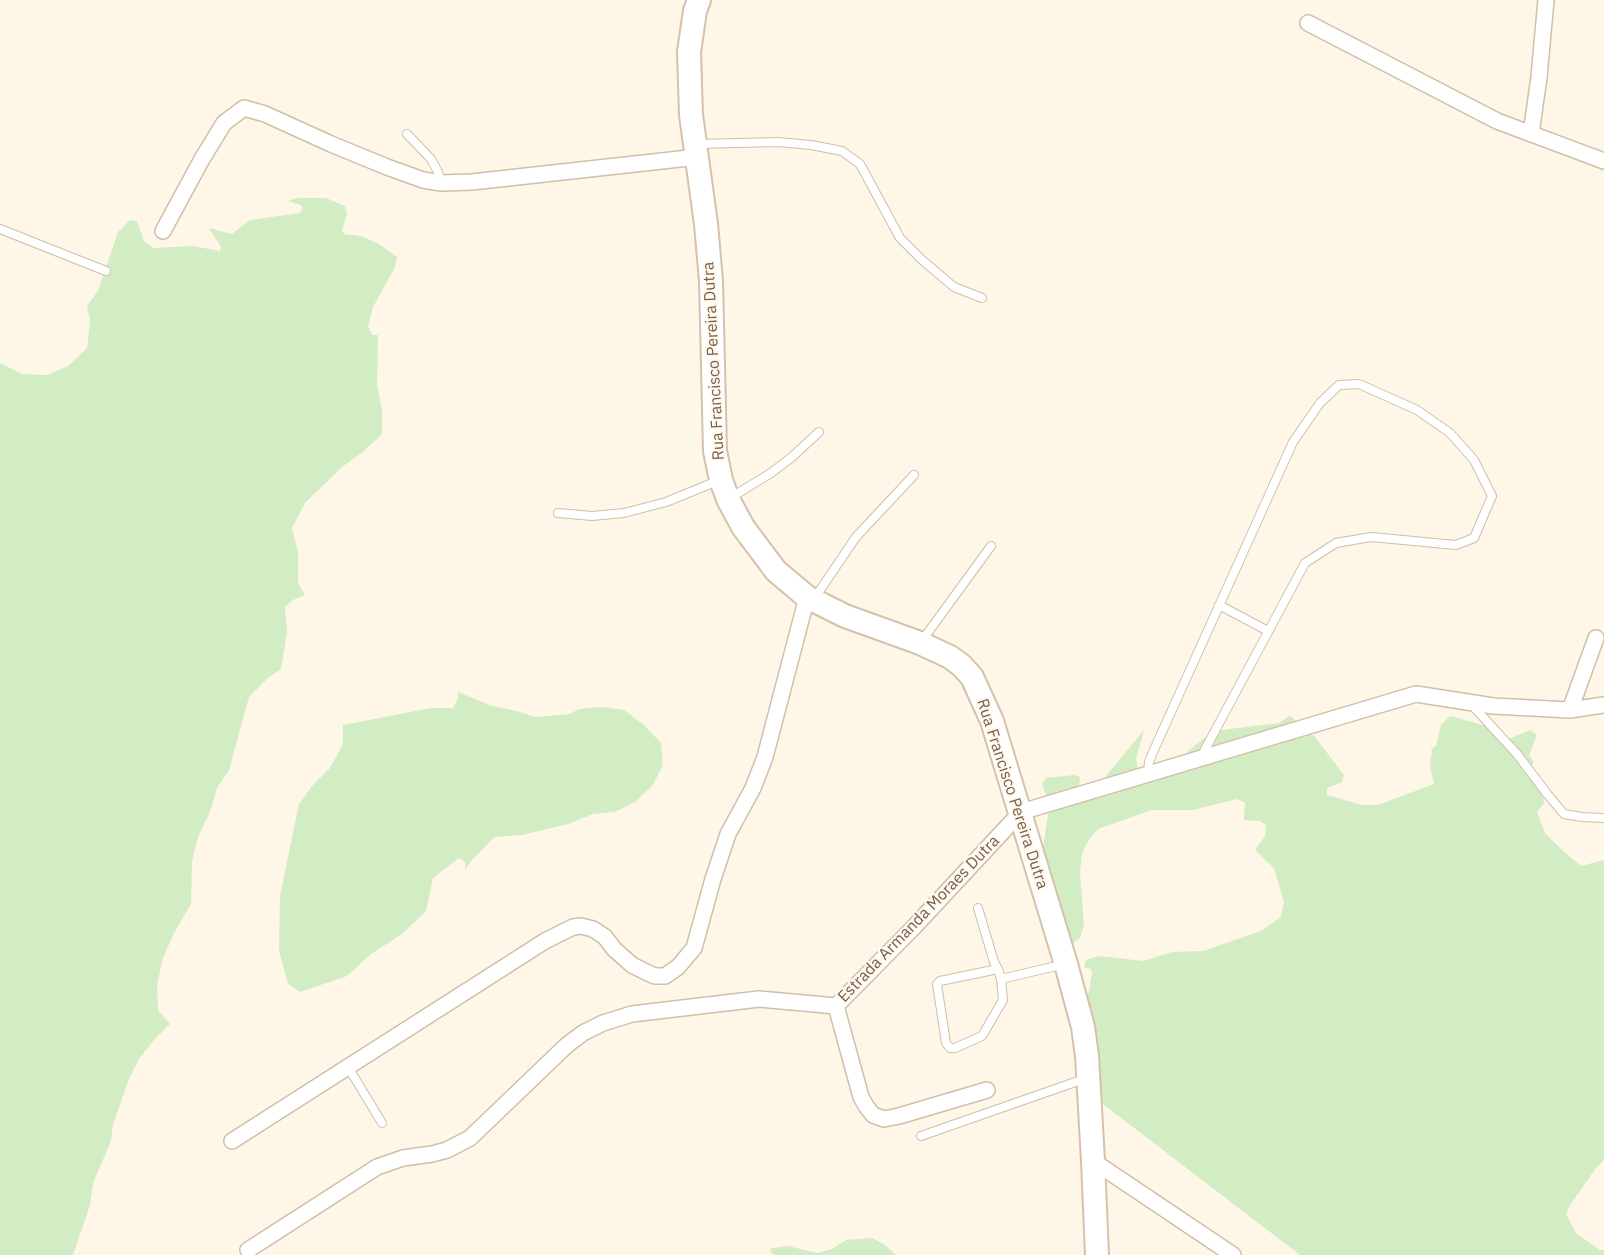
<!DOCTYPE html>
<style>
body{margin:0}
canvas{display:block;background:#fef6e7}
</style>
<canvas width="1604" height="1255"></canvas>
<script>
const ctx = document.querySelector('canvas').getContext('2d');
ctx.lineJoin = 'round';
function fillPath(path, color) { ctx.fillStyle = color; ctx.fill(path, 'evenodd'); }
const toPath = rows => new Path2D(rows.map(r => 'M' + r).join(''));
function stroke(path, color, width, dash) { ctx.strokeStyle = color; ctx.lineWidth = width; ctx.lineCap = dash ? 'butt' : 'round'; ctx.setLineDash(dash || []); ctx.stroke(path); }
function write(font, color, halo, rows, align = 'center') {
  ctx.font = font + ' "IBM Plex Sans",sans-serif'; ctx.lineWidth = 4.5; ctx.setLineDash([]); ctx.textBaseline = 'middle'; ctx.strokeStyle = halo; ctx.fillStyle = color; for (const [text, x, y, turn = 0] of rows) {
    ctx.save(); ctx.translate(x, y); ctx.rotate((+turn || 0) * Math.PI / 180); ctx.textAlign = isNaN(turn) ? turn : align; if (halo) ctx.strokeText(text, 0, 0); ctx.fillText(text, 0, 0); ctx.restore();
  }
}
const green = toPath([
 [297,198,326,198,345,206,347,214,342,230,344,234,361,236,379,244,397,257,395,267,373,307,368,326,372,335,378,335,377,385,382,410,382,434,363,452,342,467,305,503,292,528,298,552,298,583,305,595,293,600,285,607,287,632,281,669,270,676,249,697,229,770,217,788,210,812,198,837,192,861,191,904,174,933,163,958,157,985,158,1010,170,1024,154,1040,139,1059,129,1079,113,1124,111,1141,93,1183,90,1205,73,1255,0,1255,0,363,22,374,47,375,68,366,87,348,90,320,87,306,98,291,118,232,130,220,137,221,144,241,153,248,193,246,220,251,221,247,209,228,232,234,250,220,300,213,303,208,301,205,288,201],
 [458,692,492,706,517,711,535,717,569,714,579,709,602,707,624,710,644,725,661,743,663,765,653,785,635,802,615,812,593,814,568,824,522,835,494,837,473,859,465,870,465,862,459,858,433,878,426,911,402,934,371,954,347,976,300,992,288,984,279,951,280,896,299,804,312,786,330,768,343,744,343,725,431,708,453,708,458,698],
 [1290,716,1315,737,1344,775,1342,782,1327,788,1327,795,1362,805,1378,805,1434,784,1430,766,1432,752,1431,749,1436,746,1441,725,1450,716,1490,727,1504,741,1530,730,1537,735,1529,755,1534,762,1532,765,1541,784,1544,803,1537,812,1545,833,1562,850,1581,866,1604,860,1604,1160,1596,1168,1570,1205,1566,1214,1576,1233,1600,1250,1604,1250,1604,1255,1300,1255,1095,1098,1086,1007,1092,974,1091,969,1084,967,1086,960,1099,956,1143,961,1172,952,1203,951,1261,931,1281,917,1284,902,1274,868,1255,850,1265,836,1266,825,1260,821,1244,820,1245,803,1237,799,1193,810,1152,810,1098,829,1089,839,1082,853,1080,873,1084,925,1080,938,1071,944,1051,897,1043,848,1049,808,1042,783,1046,778,1074,775,1080,777,1079,787,1097,783,1105,777,1144,730,1136,759,1138,770,1207,761,1187,752,1213,731,1279,723],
 [872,1238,885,1245,896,1255,775,1255,770,1252,771,1248,788,1246,817,1253,832,1249,846,1240]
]);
const lane = toPath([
 [407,134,431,159,438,172,441,183],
 [697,144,778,142,811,145,842,151,860,164,900,238,921,259,954,287,982,298],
 [0,229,106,271],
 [730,498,771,473,792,457,819,432],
 [558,513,592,516,624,513,666,502,720,480],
 [814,599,856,537,914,475],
 [1219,605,1268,631],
 [921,642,991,546],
 [1471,704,1517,754,1548,795,1564,814,1582,817,1604,818],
 [1148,774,1149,762,1153,752,1293,442,1320,403,1339,385,1359,384,1417,410,1450,433,1474,460,1492,496,1474,538,1456,545,1371,537,1336,543,1305,563,1201,757],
 [978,908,994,962,998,969,1001,979,1065,964],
 [998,969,940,981,937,984,946,1043,950,1048,955,1048,982,1036,1003,1000,1001,979],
 [348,1067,382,1123],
 [921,1136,1084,1079]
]);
const street = toPath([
 [1308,23,1497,121,1604,161],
 [1531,134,1539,77,1546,0],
 [163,231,202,159,224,123,244,108,265,114,331,144,387,167,423,180,441,183,472,182,698,157],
 [1570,710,1596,638],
 [836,1006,861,1097,866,1106,873,1115,884,1119,899,1116,987,1090],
 [232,1141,545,941,573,927,581,926,593,929,605,937,614,949,632,965,648,973,655,976,665,976,678,967,694,948,713,879,728,834,753,788,765,757,807,597],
 [1093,1161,1233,1255],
 [248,1250,377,1167,403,1158,432,1154,447,1150,470,1138,567,1045,583,1033,603,1023,632,1014,759,999,836,1006,915,926,1021,812,1416,694,1493,706,1570,710,1604,705]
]);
const secondary = toPath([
 [699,0,695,11,689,52,691,115,706,224,711,281,715,451,721,480,728,499,743,527,776,571,807,597,845,616,920,643,950,657,961,665,972,677,992,721,1066,964,1083,1027,1087,1056,1093,1161,1097,1255]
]);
const streetNames = [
 ["Rua Francisco Pereira Dutra",714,361,-93],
 ["Rua Francisco Pereira Dutra",1012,794,72],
 ["Estrada Armanda Moraes Dutra",919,919,-46]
];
fillPath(green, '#d2edc4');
stroke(lane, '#d1beab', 10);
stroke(street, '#d1beab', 18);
stroke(secondary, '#d7c1ab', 26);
stroke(lane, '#fff', 8);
stroke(street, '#fff', 15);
stroke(secondary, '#fff', 22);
write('16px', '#7a5d49', '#fffaef', streetNames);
</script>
